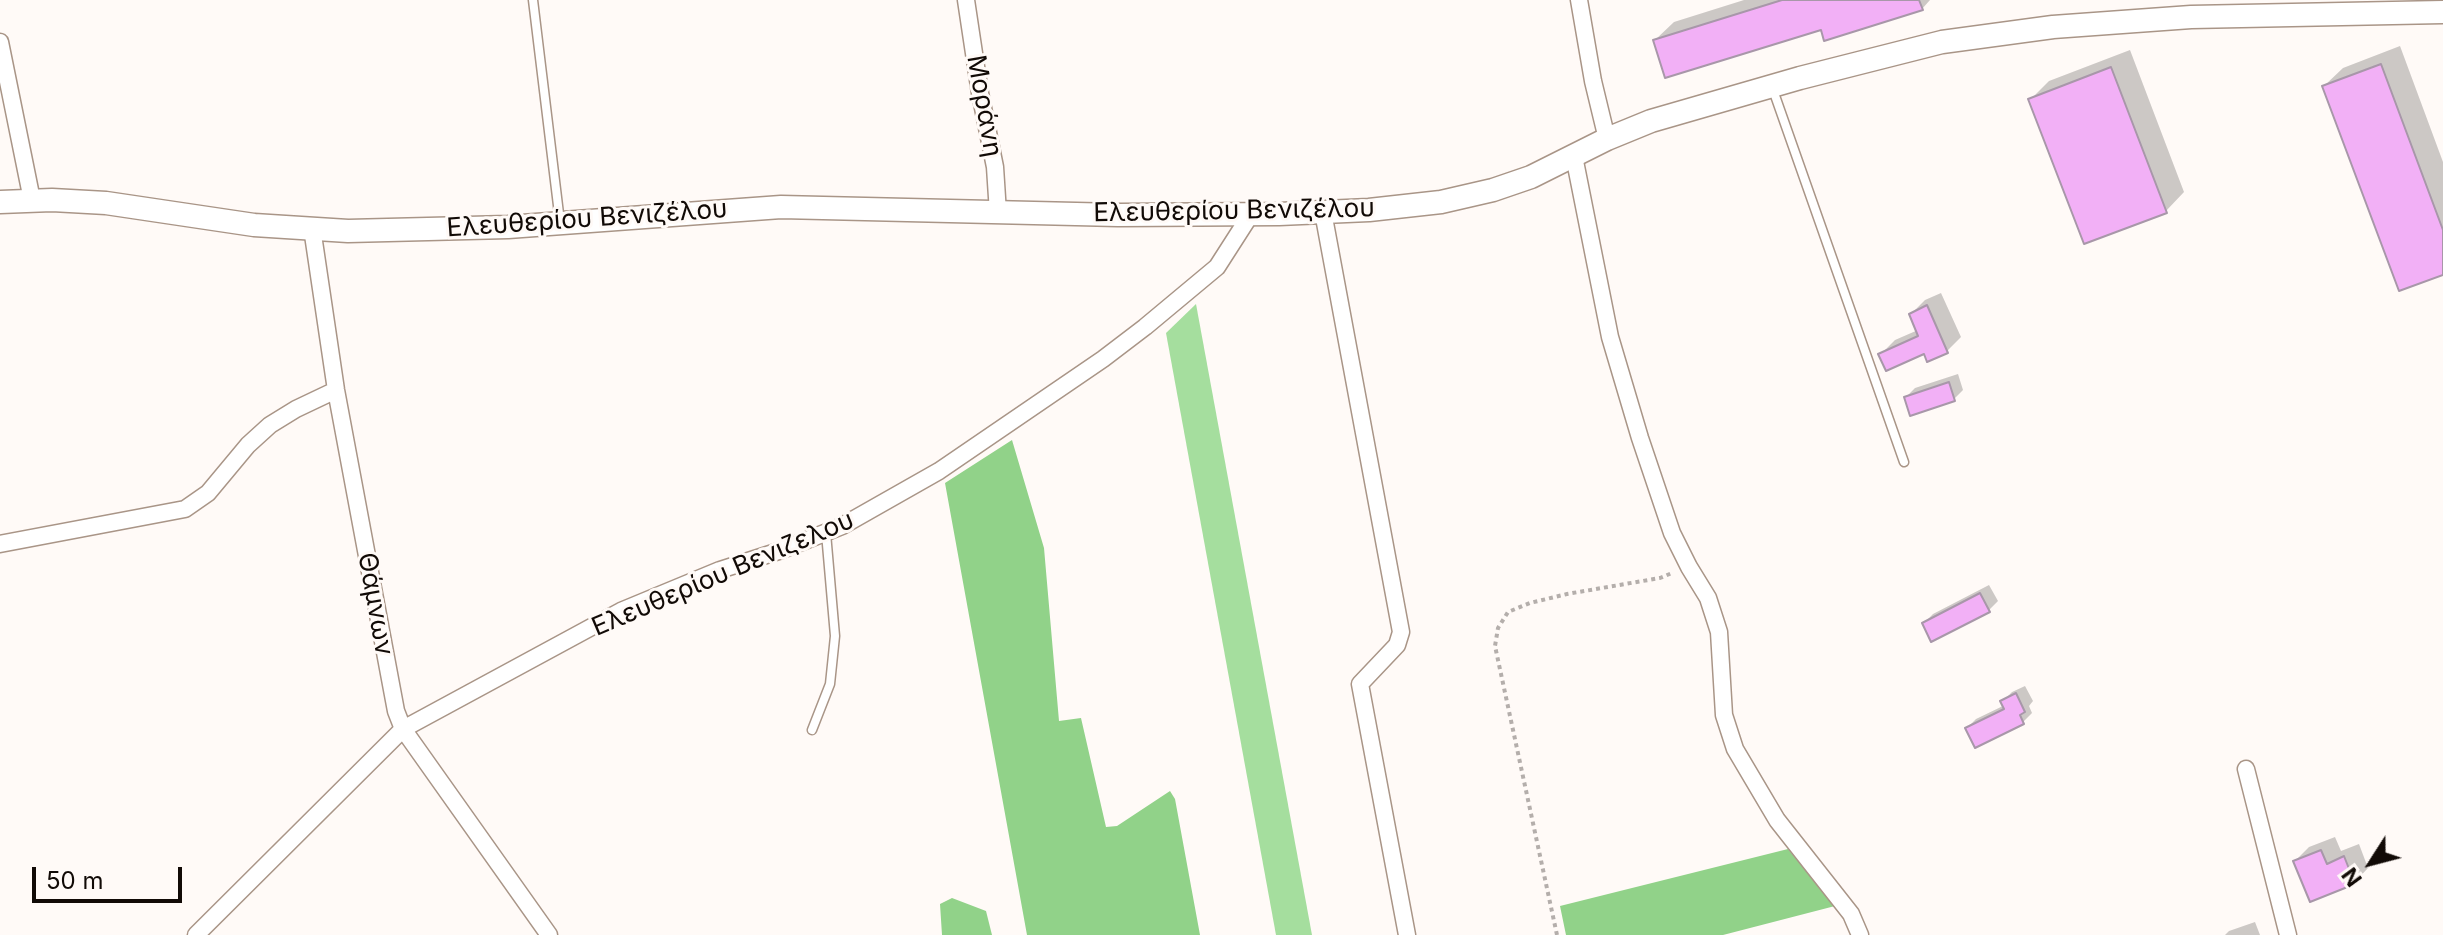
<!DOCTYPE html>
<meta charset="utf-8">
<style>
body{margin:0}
#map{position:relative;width:2443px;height:935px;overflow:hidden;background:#fffaf7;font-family:Inter,sans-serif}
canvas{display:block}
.north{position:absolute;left:2331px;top:823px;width:80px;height:80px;-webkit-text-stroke:6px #fffaf7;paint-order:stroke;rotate:234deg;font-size:22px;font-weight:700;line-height:32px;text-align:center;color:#110a06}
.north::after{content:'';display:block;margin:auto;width:28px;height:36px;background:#110a06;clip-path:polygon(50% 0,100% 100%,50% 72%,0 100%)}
.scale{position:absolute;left:32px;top:867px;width:150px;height:36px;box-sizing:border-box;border:4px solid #110a06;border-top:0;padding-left:10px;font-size:24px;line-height:28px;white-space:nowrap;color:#110a06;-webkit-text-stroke:6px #fffaf7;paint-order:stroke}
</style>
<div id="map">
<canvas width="2443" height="935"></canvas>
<div class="north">N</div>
<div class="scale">50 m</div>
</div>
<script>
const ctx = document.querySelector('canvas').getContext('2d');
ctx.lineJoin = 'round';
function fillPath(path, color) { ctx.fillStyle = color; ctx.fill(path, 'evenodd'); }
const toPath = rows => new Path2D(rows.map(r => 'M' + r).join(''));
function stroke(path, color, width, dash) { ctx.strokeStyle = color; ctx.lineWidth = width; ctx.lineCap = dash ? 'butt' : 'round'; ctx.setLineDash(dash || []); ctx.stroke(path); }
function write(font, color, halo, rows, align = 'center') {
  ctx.font = font + ' Inter,sans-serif'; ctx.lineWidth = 6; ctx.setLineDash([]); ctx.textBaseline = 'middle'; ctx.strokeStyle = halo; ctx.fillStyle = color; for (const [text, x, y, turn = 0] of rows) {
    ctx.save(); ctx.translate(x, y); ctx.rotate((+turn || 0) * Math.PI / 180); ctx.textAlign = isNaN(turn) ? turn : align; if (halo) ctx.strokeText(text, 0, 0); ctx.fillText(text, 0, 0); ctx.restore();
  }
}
const green = toPath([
 [1196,304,1312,935,1276,935,1166,333]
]);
const forest = toPath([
 [1012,440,1044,548,1059,721,1081,718,1106,827,1117,826,1170,791,1175,799,1200,935,1027,935,945,483],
 [1788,849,1835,906,1723,935,1566,935,1560,906],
 [952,898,986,911,992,935,942,935,940,904]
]);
const shadow = toPath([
 [1744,0,1930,0,1922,9,1822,28,1655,40,1674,22],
 [2400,46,2443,162,2443,273,2324,86,2343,68],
 [2130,50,2184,192,2166,211,2030,100,2049,81],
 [1941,293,1961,337,1947,351,1881,354,1895,340,1918,330,1911,314,1925,300],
 [1958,374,1963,390,1954,399,1906,397,1915,388],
 [1989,585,1998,601,1988,611,1924,623,1933,614],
 [2025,686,2033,701,2029,706,2032,713,2023,722,1967,728,1976,719,2005,705,2003,701,2012,692],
 [2335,837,2341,851,2359,844,2368,868,2354,883,2295,861,2309,847],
 [2255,922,2260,935,2225,935,2229,931]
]);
const building = toPath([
 [1782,0,1919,0,1923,10,1824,41,1821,30,1665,78,1653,40,1782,0],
 [2381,64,2443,230,2443,275,2399,291,2322,86,2381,64],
 [2111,67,2167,213,2084,244,2028,99,2111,67],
 [1927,305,1948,353,1927,362,1924,354,1886,371,1878,354,1918,336,1909,314,1927,305],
 [1949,382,1955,401,1910,416,1904,397,1949,382],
 [1980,593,1990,612,1931,642,1922,623,1980,593],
 [2016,693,2025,712,2020,715,2024,724,1975,748,1965,728,2004,709,2000,701,2016,693],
 [2321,850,2327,864,2344,856,2355,884,2310,902,2293,861,2321,850]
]);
const path = toPath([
 [1557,935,1495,646,1498,628,1508,612,1530,603,1567,594,1660,578,1672,573]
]);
const service = toPath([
 [533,0,560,222],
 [1772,87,1904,462],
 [812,730,830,684,835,636,826,533]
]);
const minor = toPath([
 [966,0,980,93,995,167,998,213],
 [1579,0,1593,81,1607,139],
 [0,42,32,200],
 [1574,156,1610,337,1640,438,1672,533,1689,567,1708,598,1719,632,1724,715,1735,749,1777,820,1851,914,1860,935],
 [1323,212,1401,632,1397,645,1360,684,1407,935],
 [312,228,336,390,396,711,403,729,549,935],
 [0,544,185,509,208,493,248,445,270,425,296,409,336,390],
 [2246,769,2288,935],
 [196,935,403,729,621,611,720,570,782,550,842,526,939,471,1103,359,1145,327,1217,267,1251,214]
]);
const secondary = toPath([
 [0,202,52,200,106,203,254,225,348,231,508,227,781,207,1118,215,1279,214,1369,210,1441,202,1493,190,1531,177,1607,139,1651,121,1800,78,1942,42,2053,27,2191,17,2443,12]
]);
const streetNames = [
 ["Μοράνη",984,106,80],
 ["Ελευθερίου Βενιζέλου",1234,211,-1],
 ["Ελευθερίου Βενιζέλου",587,219,-4],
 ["Ελευθερίου Βενιζελου",723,574,-23],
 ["Θάμνων",375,604,80]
];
fillPath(green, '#a5de9e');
fillPath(forest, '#91d289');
fillPath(shadow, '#0003');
fillPath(building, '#f2b0f6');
stroke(building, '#a897a9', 2);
stroke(service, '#a99587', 11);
stroke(minor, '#a99587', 19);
stroke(secondary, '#a99587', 25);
stroke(path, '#b4aeab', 4, [4, 4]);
stroke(service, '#fff', 8);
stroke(minor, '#fff', 16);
stroke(secondary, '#fff', 22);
write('26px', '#110a06', '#fffaf7', streetNames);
</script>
